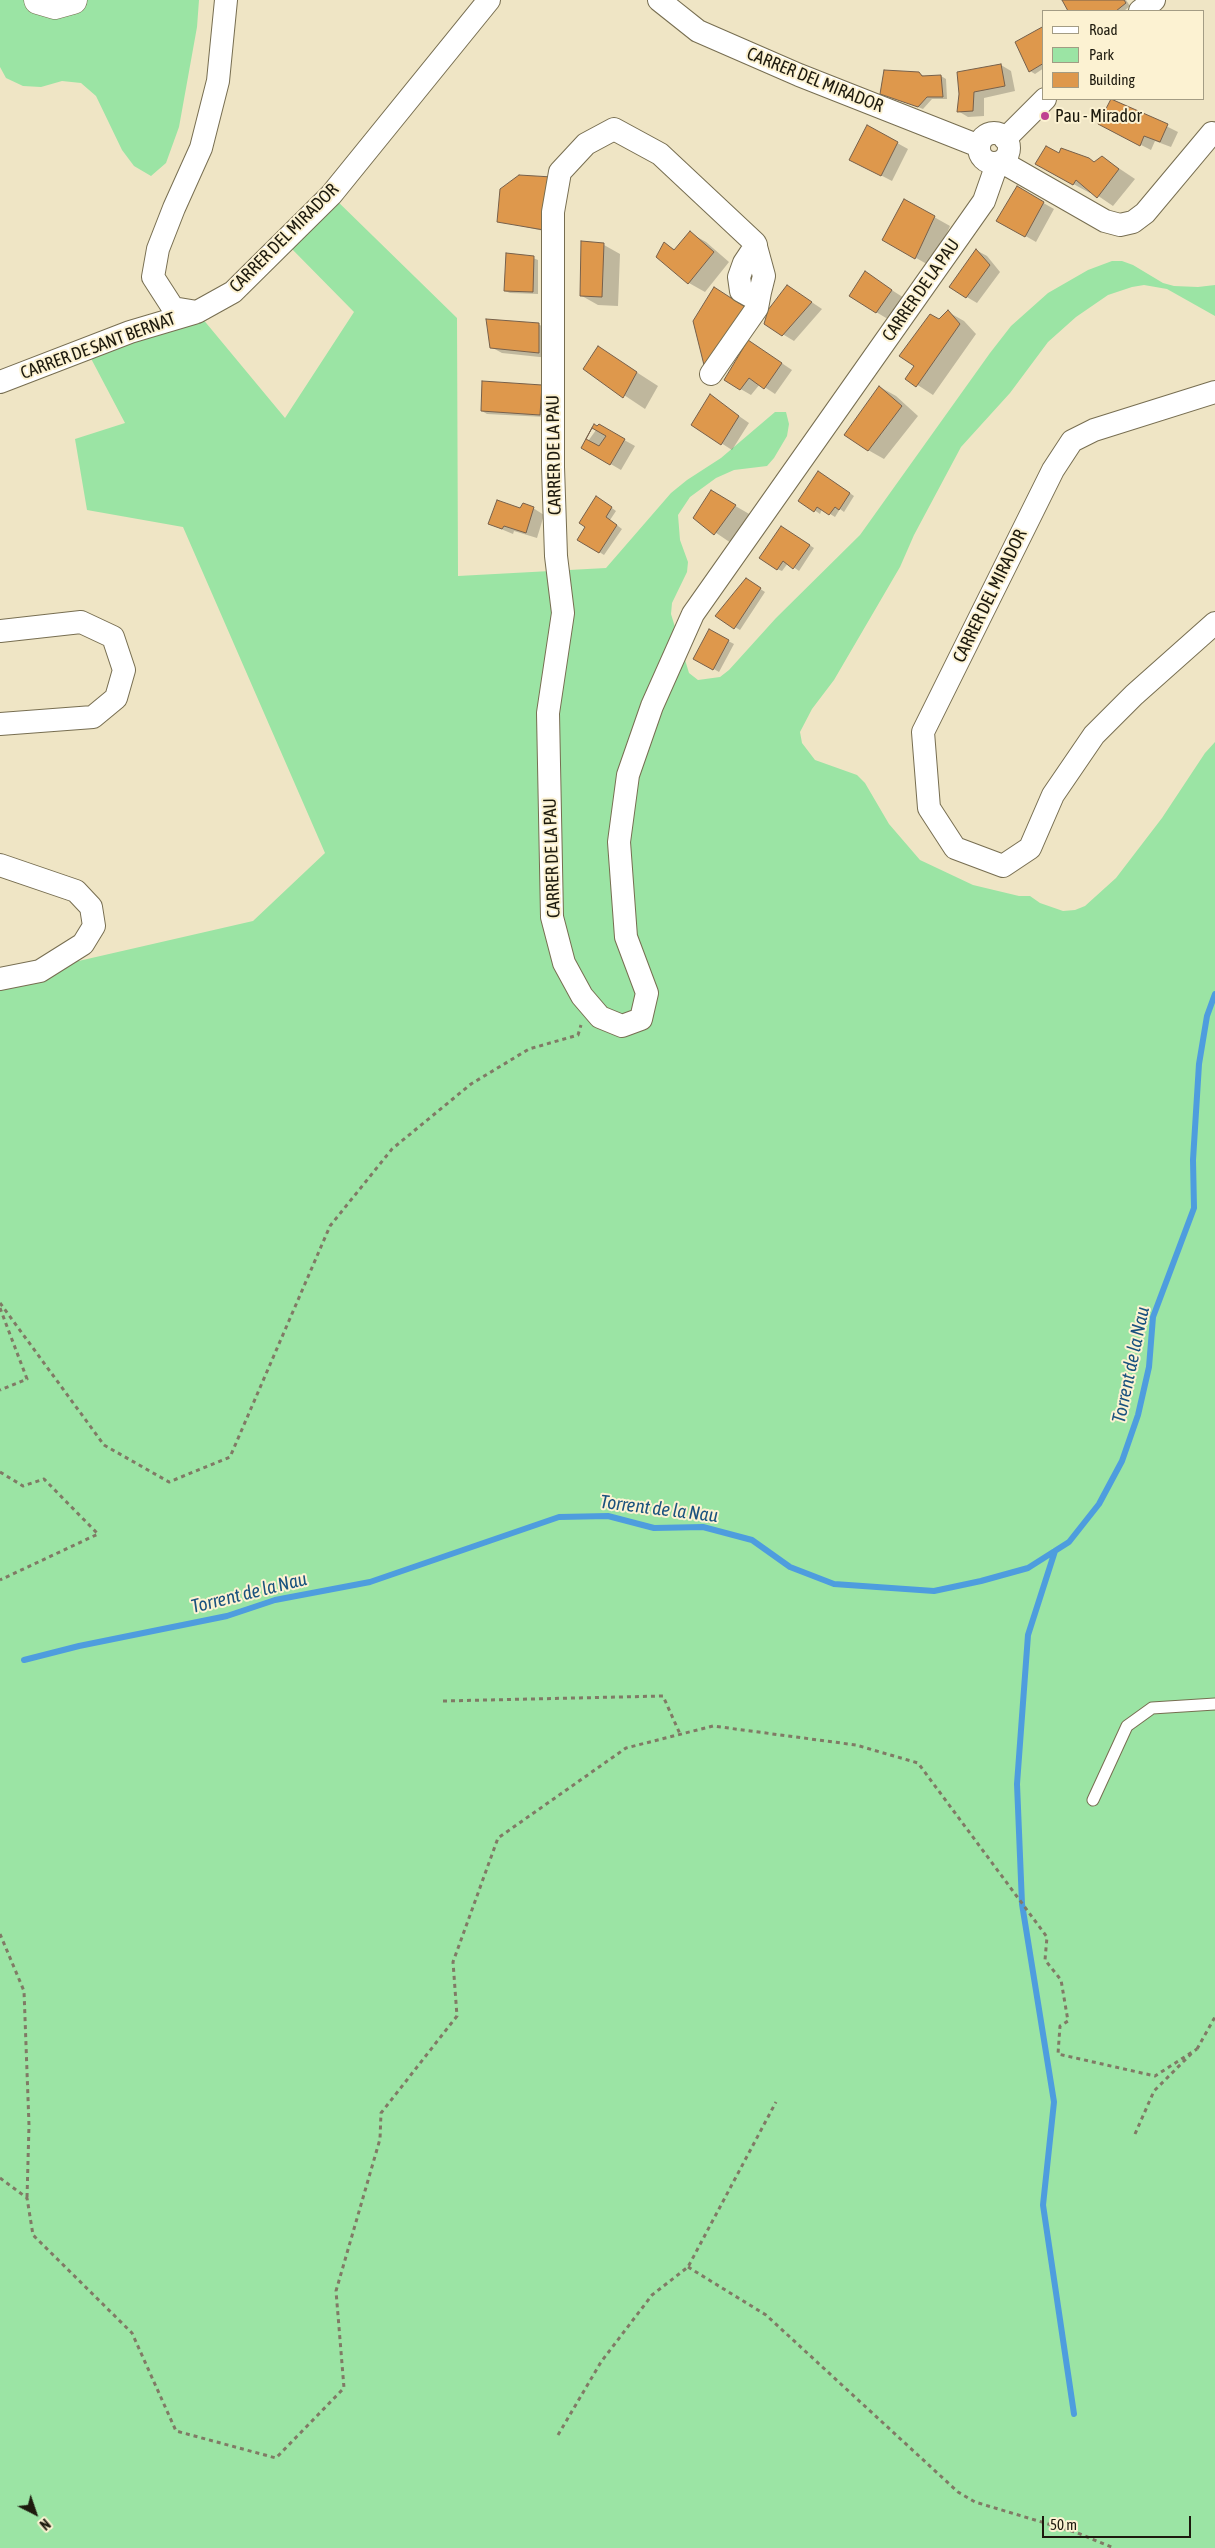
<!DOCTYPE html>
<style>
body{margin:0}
#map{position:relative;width:1215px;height:2548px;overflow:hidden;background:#efe5c5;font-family:"Asap Condensed",sans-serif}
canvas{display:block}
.legend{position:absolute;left:1042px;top:10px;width:162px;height:90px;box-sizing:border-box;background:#fcf2d2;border:1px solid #a39c84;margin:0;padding:6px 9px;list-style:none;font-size:15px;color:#1d1a0e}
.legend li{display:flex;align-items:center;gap:10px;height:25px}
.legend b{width:25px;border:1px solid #a39c84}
.north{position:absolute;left:10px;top:2488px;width:50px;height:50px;-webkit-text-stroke:4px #fcf2d2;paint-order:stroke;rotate:139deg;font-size:14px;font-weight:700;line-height:20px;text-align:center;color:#1d1a0e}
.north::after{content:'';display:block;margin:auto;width:18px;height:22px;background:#1d1a0e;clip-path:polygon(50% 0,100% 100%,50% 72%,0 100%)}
.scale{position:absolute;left:1042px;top:2516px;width:149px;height:22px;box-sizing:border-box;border:2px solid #1d1a0e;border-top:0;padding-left:6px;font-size:15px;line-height:18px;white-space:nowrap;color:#1d1a0e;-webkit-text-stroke:4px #fcf2d2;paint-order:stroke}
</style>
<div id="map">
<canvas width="1215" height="2548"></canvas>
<ul class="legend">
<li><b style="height:6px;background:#fff"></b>Road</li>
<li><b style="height:14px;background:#9be4a4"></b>Park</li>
<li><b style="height:14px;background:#de984c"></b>Building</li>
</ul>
<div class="north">N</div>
<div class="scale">50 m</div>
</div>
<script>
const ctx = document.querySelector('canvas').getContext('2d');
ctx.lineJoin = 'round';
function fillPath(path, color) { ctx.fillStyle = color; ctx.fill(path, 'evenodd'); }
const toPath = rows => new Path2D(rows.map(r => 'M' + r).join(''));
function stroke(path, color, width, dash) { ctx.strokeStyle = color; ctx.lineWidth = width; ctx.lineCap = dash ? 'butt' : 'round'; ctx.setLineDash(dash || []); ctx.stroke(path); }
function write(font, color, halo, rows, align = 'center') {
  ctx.font = font + ' "Asap Condensed",sans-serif'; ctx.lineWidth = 4; ctx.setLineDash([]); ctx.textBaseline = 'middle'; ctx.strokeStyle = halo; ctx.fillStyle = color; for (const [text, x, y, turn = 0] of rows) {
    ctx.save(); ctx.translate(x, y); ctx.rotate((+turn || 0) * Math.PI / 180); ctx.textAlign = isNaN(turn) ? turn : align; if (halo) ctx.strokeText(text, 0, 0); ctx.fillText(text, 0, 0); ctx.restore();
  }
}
const green = toPath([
 [0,0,199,0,197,27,179,127,166,163,151,176,134,166,122,150,96,96,81,83,62,81,41,87,23,86,6,78,0,67],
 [331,195,457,318,458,576,606,568,671,493,687,480,721,458,775,412,786,412,789,424,787,436,774,458,767,466,734,470,716,478,690,497,678,515,680,540,688,562,687,572,672,603,671,614,689,673,698,680,720,677,729,670,776,618,860,535,990,353,1011,326,1048,293,1088,270,1112,261,1122,261,1133,265,1163,283,1174,286,1198,287,1215,285,1215,316,1167,289,1144,285,1132,287,1108,295,1076,317,1048,342,1010,393,961,447,914,535,900,567,834,680,812,709,800,732,802,743,815,760,857,775,865,783,889,824,920,860,973,885,1019,896,1030,896,1040,903,1063,911,1075,910,1085,906,1116,878,1162,818,1205,753,1215,742,1215,2548,0,2548,0,979,253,921,325,853,183,527,87,510,75,439,125,423,86,349,197,312,285,418,354,312,288,245]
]);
const shadow = toPath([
 [1064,0,1126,0,1130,6,1124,11,1070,11],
 [1044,27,1044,68,1035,74,1030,71],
 [1001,65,1011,71,1015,91,984,98,984,116,968,117,958,111,960,94],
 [919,73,924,76,941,76,946,79,947,99,932,99,923,109,882,94],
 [1112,99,1178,132,1171,147,1155,141,1151,150,1100,124],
 [868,127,908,149,892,181,861,165],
 [1059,154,1089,159,1096,163,1102,157,1135,179,1113,206,1091,191,1090,193,1053,173],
 [520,177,548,232,499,221],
 [1017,188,1054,209,1036,242,998,220],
 [934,217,950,226,932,267,883,239],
 [690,233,706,242,729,262,705,292,689,283,658,257,665,244,676,250],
 [604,245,620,254,618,306,598,305,582,296],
 [976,250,987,256,1000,272,977,303,950,287],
 [533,258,538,260,538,294,510,293,505,291],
 [865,273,912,303,898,325,876,312],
 [798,293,822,309,794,341,766,324],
 [948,312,964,321,976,334,933,395,907,378,939,321],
 [538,324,549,330,549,358,502,353,491,347],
 [599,348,658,386,645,409,585,369],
 [759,348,792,370,775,394,760,384,751,395,725,380],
 [541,386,546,389,545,417,487,414,482,411],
 [880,387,896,396,918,416,884,459,868,450],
 [710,396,749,423,732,450,693,425],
 [599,426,635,446,621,470,583,448],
 [823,475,854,496,844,512,840,509,835,517,822,509,820,514,800,500],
 [711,492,751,515,731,543,694,518],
 [601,500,616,511,610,520,622,529,604,555,579,539],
 [533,508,544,515,537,538,514,531,513,534,489,524,521,510],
 [781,527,814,548,799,571,788,563,782,571,777,569],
 [751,583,765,592,740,630,717,616],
 [709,631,734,644,719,672,695,658]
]);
const stream = toPath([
 [1055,1551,1028,1635,1017,1784,1022,1904,1054,2102,1043,2205,1074,2414],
 [24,1660,79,1646,227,1616,275,1600,370,1582,559,1517,608,1516,654,1528,703,1527,752,1540,790,1567,834,1584,934,1591,981,1581,1028,1568,1069,1542,1099,1504,1122,1461,1138,1415,1149,1367,1153,1317,1194,1208,1193,1160,1199,1064,1207,1016,1215,994]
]);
const building = toPath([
 [1062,0,1124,0,1126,3,1116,11,1068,11,1062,0],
 [1044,26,1044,63,1029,72,1015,42,1044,26],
 [1001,64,1005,86,974,92,973,111,957,112,959,94,957,72,1001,64],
 [884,70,919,72,922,76,941,75,943,97,927,97,918,107,880,94,884,70],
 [1111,99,1168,124,1160,142,1144,136,1140,146,1098,124,1111,99],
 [867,125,898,142,881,176,849,160,867,125],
 [1046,146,1059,153,1061,148,1089,158,1094,162,1102,156,1119,169,1097,198,1076,180,1073,185,1035,164,1046,146],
 [519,175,552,177,544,230,497,222,500,189,519,175],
 [1017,186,1044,202,1025,237,996,221,1017,186],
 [904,199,935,216,915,259,882,240,904,199],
 [690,231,714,252,688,284,656,257,664,242,674,250,690,231],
 [581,241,604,243,602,297,580,296,581,241],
 [976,249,990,265,966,298,949,287,976,249],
 [506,253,534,256,533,292,504,291,506,253],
 [865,271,892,290,876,313,849,296,865,271],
 [787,285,812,302,782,336,764,324,768,310,787,285],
 [714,287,745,307,704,365,693,321,714,287],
 [948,310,960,324,916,387,905,379,914,366,899,356,930,314,939,319,948,310],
 [486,319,539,323,539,353,490,348,486,319],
 [748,340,782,363,764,389,749,378,740,390,724,380,748,340],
 [598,346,637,372,623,398,583,369,598,346],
 [482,381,542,385,540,415,481,411,482,381],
 [879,386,902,406,868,451,844,435,879,386],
 [710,394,739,416,721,445,691,425,710,394],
 [594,424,597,426,599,424,625,439,610,465,581,448,594,424],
 [592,428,606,436,599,446,586,439,592,428],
 [818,471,850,493,839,510,835,507,829,515,817,507,814,512,798,501,818,471],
 [711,490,736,505,714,535,693,518,711,490],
 [596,496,612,507,606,517,617,525,599,553,577,540,585,527,579,523,596,496],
 [497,500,520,508,523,503,534,507,526,533,504,526,502,529,488,524,497,500],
 [781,526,810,545,793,569,783,561,777,570,759,558,781,526],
 [746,578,761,588,734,629,715,616,746,578],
 [709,629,729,640,713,670,693,659,709,629]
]);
const path = toPath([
 [0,1303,104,1445,169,1482,230,1457,330,1226,392,1149,471,1084,529,1049,578,1035,581,1025],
 [0,1308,27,1379,0,1390],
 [0,1472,23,1486,44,1479,98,1534,0,1580],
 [443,1701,663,1696,680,1734],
 [0,1934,24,1991,29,2125,27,2198],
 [1197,2049,1215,2017],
 [1135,2134,1154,2091,1192,2053],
 [0,2178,27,2198,33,2235,132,2333,176,2431,276,2458,344,2388,336,2291,380,2139,381,2113,457,2016,453,1962,498,1838,626,1748,713,1726,856,1745,918,1763,1047,1937,1045,1960,1061,1980,1068,2021,1060,2026,1058,2054,1155,2076,1197,2049],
 [688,2267,766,2315,958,2492,975,2502,1075,2532,1114,2548],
 [558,2435,601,2362,652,2295,688,2267,776,2102]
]);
const lane = toPath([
 [1093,1800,1127,1726,1152,1708,1215,1704]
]);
const street = toPath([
 [226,0,218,81,201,148,174,208,158,249,153,277,173,308,197,312,233,292,331,195,489,0],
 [659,0,698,31,799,75,979,146],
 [1140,11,1154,0],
 '979 148a15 15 0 1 1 30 0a15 15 0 1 1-30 0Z',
 [1005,139,1045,99],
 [1002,162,1105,221,1120,225,1133,222,1145,213,1212,133],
 [756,245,744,263,739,277,741,291,750,296,760,292,764,276,755,243,660,154,614,129,586,144,560,172,553,212,553,467,556,556,563,613,548,713,552,917,564,963,582,996,600,1017,622,1026,641,1019,647,993,626,937,619,842,628,775,652,706,693,614,984,201,997,164],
 [711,374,757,308,760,292],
 [0,382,130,332,194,313],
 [1215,392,1094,430,1072,441,1053,470,923,732,929,808,955,848,1003,866,1030,848,1053,795,1094,735,1134,695,1215,623],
 [0,631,81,622,113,637,124,670,116,698,93,717,0,724],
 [0,865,76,891,91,907,94,926,83,944,40,971,0,979]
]);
const secondary = toPath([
 [38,0,55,5,73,0]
]);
const markers = [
 [1045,116,5,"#c04290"]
];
const streetNames = [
 ["CARRER DEL MIRADOR",815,80,22],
 ["CARRER DEL MIRADOR",284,238,-45],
 ["CARRER DE LA PAU",921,290,-55],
 ["CARRER DE SANT BERNAT",98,346,-20],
 ["CARRER DE LA PAU",554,455,-91],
 ["CARRER DEL MIRADOR",990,596,-64],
 ["CARRER DE LA PAU",552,858,-92]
];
const poiNames = [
 ["Pau - Mirador",1055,116]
];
const waterNames = [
 ["Torrent de la Nau",1131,1365,-78],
 ["Torrent de la Nau",659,1509,7],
 ["Torrent de la Nau",249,1593,-14]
];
fillPath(green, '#9be4a4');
fillPath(shadow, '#0003');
stroke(stream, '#4e9dde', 6);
fillPath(building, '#de984c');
stroke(building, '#76604b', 1);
stroke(lane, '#776e51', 13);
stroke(street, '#776e51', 24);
stroke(secondary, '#776e51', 29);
stroke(path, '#807a65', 3, [4, 4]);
stroke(lane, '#fff', 11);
stroke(street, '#fff', 22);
stroke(secondary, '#fff', 28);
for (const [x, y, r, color] of markers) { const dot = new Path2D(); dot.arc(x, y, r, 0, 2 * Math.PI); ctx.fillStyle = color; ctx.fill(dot); stroke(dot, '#fcf2d2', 2); }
write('18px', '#1d1a0e', '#fcf2d2', streetNames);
write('18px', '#1d1a0e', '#fcf2d2', poiNames, 'left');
write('italic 19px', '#1a527e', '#fcf2d2', waterNames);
</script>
